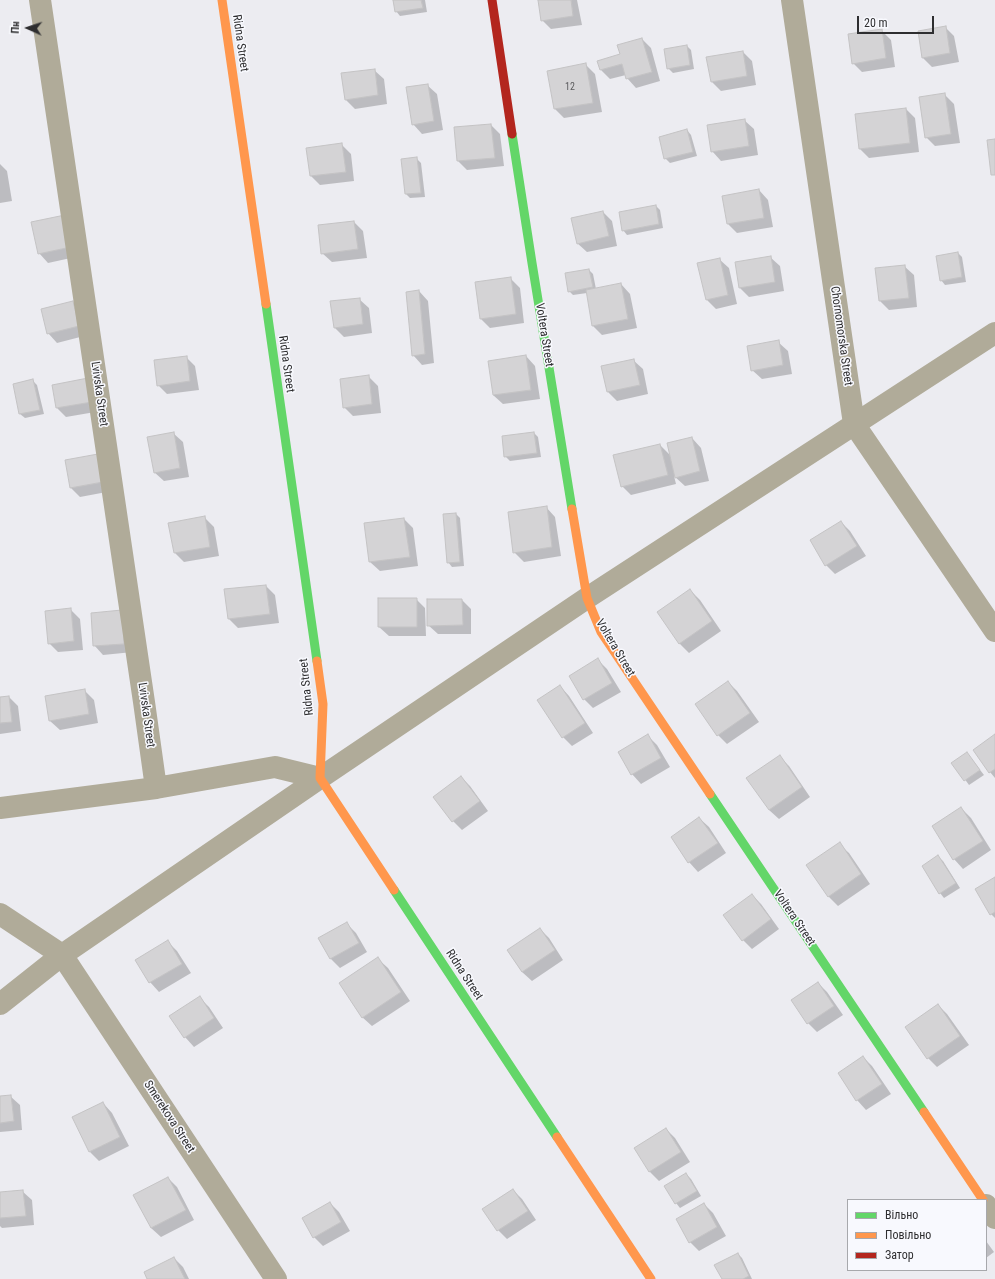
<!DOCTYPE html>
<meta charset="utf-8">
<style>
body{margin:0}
#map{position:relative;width:995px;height:1279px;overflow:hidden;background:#ececf1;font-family:"Roboto Condensed",sans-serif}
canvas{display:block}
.legend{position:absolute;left:847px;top:1199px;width:140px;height:72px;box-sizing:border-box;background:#f8f9fe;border:1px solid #a7a8ac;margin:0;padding:5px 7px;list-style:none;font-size:12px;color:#2e2e30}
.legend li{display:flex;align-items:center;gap:8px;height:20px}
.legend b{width:20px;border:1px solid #a7a8ac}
.north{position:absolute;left:8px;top:8px;width:40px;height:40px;-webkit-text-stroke:3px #f8f9fe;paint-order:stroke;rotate:273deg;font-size:11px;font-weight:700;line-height:16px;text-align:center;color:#2e2e30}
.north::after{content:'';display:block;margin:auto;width:14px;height:18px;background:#2e2e30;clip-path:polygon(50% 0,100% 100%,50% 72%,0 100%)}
.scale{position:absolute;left:857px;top:16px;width:77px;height:18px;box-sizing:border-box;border:2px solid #2e2e30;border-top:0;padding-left:5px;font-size:12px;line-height:14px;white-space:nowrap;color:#2e2e30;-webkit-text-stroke:3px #f8f9fe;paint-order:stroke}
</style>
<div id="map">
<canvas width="995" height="1279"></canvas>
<ul class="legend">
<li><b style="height:5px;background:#63d668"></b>Вільно</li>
<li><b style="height:5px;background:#ff974d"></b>Повільно</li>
<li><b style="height:5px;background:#b3261e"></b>Затор</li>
</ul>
<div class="north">Пн</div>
<div class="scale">20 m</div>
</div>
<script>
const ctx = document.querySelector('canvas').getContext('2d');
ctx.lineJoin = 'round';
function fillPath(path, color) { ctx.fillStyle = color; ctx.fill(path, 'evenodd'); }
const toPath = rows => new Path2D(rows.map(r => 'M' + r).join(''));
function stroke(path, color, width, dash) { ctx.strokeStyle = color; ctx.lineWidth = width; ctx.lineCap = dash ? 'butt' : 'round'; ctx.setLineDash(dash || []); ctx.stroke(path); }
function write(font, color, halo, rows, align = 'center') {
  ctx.font = font + ' "Roboto Condensed",sans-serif'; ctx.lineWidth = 3; ctx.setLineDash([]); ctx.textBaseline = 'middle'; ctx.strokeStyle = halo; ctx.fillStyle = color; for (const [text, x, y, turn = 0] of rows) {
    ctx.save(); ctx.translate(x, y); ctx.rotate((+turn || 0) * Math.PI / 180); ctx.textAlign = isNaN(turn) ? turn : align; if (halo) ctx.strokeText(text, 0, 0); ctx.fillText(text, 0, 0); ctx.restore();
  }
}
const shadow = toPath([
 [394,0,425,0,427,12,400,16,396,11],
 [539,0,577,0,582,25,551,29,542,20],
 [945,27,954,36,959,62,932,67,923,58],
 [881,30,891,40,895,67,862,72,853,63],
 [642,39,651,48,660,81,636,88,627,78,626,75,610,79,601,70,598,61,621,55],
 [687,46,691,50,694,69,673,73,668,68],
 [743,52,752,61,756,85,721,91,712,82],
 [586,65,595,74,602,112,564,118,555,109,548,71],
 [374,70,384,79,387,104,355,109,346,100],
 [427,85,437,94,443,130,422,134,413,124],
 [944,94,954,104,960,143,935,146,926,137],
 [906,109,915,118,919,152,869,158,860,149],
 [744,120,754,129,758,155,721,161,712,151],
 [491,125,500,134,504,166,467,170,458,161],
 [687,130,691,135,697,156,670,163,665,158],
 [341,144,351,154,354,181,320,185,311,176],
 [416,158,421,163,425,197,410,198,406,194,402,160],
 [0,164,7,171,12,201,0,203],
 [759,190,768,200,773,227,737,233,728,224],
 [656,206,660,210,663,228,627,235,623,230],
 [603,212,612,221,617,246,587,252,577,243],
 [354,222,363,231,367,258,332,262,322,253],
 [32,223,80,256,48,263,39,253],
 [958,253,962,257,966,282,945,285,941,280],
 [770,257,780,266,784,291,749,297,740,288,736,263],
 [719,259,729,268,737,304,716,309,707,300],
 [904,266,914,275,917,307,889,310,880,301,876,269],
 [589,270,593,274,596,289,621,284,630,294,637,328,602,335,593,326,587,293,573,295,569,291],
 [510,278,520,288,524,323,490,328,481,319],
 [419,291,428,301,434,363,422,365,413,355],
 [359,299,369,308,372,333,344,337,335,328],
 [72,302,82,311,88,335,57,343,48,333],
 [778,342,788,351,792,374,762,379,752,370],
 [526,356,535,366,540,399,503,404,493,395],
 [186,357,195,366,199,390,167,394,158,385],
 [633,360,643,369,648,394,617,401,608,392,602,367],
 [368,376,378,386,381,413,353,416,344,407],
 [88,379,101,411,66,417,57,408],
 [32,380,37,385,44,414,25,418,20,414,14,384],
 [173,433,183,442,189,477,164,481,154,472],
 [534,433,538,437,541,457,510,461,505,456],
 [692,438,701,448,709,481,685,486,674,476,676,484,631,495,622,486,660,445,671,456],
 [66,461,107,464,112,491,80,497,71,488],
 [546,507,555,517,561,556,524,562,514,552],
 [456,514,460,518,464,566,452,567,448,562],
 [204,517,214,527,219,556,184,562,175,553],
 [404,519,413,528,418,566,380,571,370,562],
 [841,522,850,531,866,556,835,574,826,565],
 [266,586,275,595,279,623,238,628,229,619],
 [690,590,700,600,721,631,689,653,680,644,659,613],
 [416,599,425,608,426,636,389,636,379,627],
 [462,600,471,609,471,634,438,634,428,625],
 [70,609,80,619,83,650,58,652,49,643],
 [122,611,133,652,103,655,94,645],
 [598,660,607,669,621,692,593,708,584,699],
 [728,682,737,691,759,722,727,744,718,735],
 [560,686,569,696,593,733,572,746,563,737],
 [85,691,94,700,98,723,60,730,50,721],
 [9,697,18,706,21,731,0,734,0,698],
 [995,735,995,778,990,772],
 [648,736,657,745,670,767,641,784,632,774],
 [967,753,984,775,969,785,953,763],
 [779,756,789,766,810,797,779,819,769,810],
 [461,777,470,786,488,811,462,830,453,821],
 [961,808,971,818,991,850,963,869,954,859],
 [699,818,709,827,726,853,698,872,689,862,672,837],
 [839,844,849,853,870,884,838,906,829,897,808,865],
 [938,857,943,861,960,888,944,898,940,893],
 [995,878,995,918,991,914],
 [752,895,761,904,779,929,752,949,743,940],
 [347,924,356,933,367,952,340,968,331,959,320,939],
 [540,929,549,938,563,960,532,981,522,972,508,951],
 [168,942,177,951,191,973,159,992,150,982,137,960],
 [378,959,388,968,410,1001,372,1026,362,1017],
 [818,983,827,992,843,1015,817,1032,808,1023],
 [199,997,209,1007,223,1028,194,1047,185,1037],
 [938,1005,947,1014,969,1045,937,1067,928,1058],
 [863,1057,872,1066,891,1094,866,1110,857,1100,839,1073],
 [10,1096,20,1105,22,1130,0,1132,0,1097],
 [103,1103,112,1113,129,1146,99,1161,90,1152],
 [666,1129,675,1138,690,1162,659,1181,650,1172,636,1148],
 [686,1174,691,1179,701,1196,680,1208,676,1203],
 [168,1178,177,1187,194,1220,161,1237,151,1228,134,1196],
 [513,1190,522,1199,536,1220,507,1239,498,1230],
 [22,1191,32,1200,34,1225,2,1228,0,1226,0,1193],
 [330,1203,339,1212,350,1231,323,1246,314,1237],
 [704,1204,713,1213,726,1236,699,1251,690,1242],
 [986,1241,994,1252,986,1258],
 [738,1254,742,1258,752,1279,723,1279],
 [174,1258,183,1267,189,1279,148,1279]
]);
const building = toPath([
 [393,0,421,0,423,8,395,12,393,0],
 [538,0,571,0,573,16,541,21,538,0],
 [946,26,950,53,922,58,918,31,946,26],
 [882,29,886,58,852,64,848,34,882,29],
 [642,38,652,72,626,79,622,64,600,70,597,61,620,54,617,45,642,38],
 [687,45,690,65,667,69,664,49,687,45],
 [743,51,747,76,711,82,706,57,743,51],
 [586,63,593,103,554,109,547,71,586,63],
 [375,69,378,95,345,100,341,73,375,69],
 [428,84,434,121,412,125,406,87,428,84],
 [945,93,951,134,925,138,919,97,945,93],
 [906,108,910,143,859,149,855,114,906,108],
 [745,119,749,146,711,152,707,125,745,119],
 [491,124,495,158,457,161,454,127,491,124],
 [687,129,693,152,664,159,659,137,687,129],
 [995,139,995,175,991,175,987,140,995,139],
 [342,143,346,172,310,176,306,148,342,143],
 [417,157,421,193,405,194,401,159,417,157],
 [759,189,764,218,727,224,722,196,759,189],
 [656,205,659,224,622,231,619,212,656,205],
 [603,211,609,236,577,244,571,218,603,211],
 [65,215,71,247,38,254,31,222,65,215],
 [354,221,358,249,321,254,318,225,354,221],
 [958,252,962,277,940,281,936,256,958,252],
 [771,256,775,282,739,288,735,262,771,256],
 [720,258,728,295,706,300,697,263,720,258],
 [905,265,909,298,879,301,875,268,905,265],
 [589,269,593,287,568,292,565,273,589,269],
 [511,277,516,314,480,319,475,282,511,277],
 [621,283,628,319,592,326,586,290,621,283],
 [419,290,425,354,412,356,406,292,419,290],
 [360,298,363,324,334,328,330,301,360,298],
 [73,301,79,326,47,334,41,309,73,301],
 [779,340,783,365,751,371,747,346,779,340],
 [526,355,531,390,493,395,488,361,526,355],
 [187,356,190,381,157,386,154,360,187,356],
 [634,359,640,385,607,392,601,366,634,359],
 [369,375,372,404,343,408,340,379,369,375],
 [88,378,92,402,56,408,52,385,88,378],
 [33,379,40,410,19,414,13,384,33,379],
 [174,432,180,468,154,473,147,437,174,432],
 [534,432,537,453,504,457,502,436,534,432],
 [692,437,700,471,675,478,667,443,692,437],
 [660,444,668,475,621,487,613,455,660,444],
 [98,454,103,482,70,488,65,460,98,454],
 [547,506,552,547,513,553,508,512,547,506],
 [456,513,460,562,447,563,443,514,456,513],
 [205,516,210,547,174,553,168,523,205,516],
 [404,518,410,557,369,562,364,523,404,518],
 [841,521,857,546,825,566,810,540,841,521],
 [266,585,270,614,228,619,224,589,266,585],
 [690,589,712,621,679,644,657,612,690,589],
 [378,598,417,598,417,627,378,627,378,598],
 [427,599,462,599,463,625,427,626,427,599],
 [71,608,74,641,48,644,45,611,71,608],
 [122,610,124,644,93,646,91,613,122,610],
 [598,658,612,683,583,700,569,676,598,658],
 [728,681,750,713,717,736,695,704,728,681],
 [560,685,585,723,562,738,537,700,560,685],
 [85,689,89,714,49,721,45,696,85,689],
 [9,696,12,722,0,723,0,697,9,696],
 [648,734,661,758,631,775,618,752,648,734],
 [995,734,995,769,989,773,973,750,995,734],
 [967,752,980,770,964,781,951,763,967,752],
 [780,755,802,787,769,810,746,778,780,755],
 [461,776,480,801,452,822,433,797,461,776],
 [961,807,983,841,953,860,932,826,961,807],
 [699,817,718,843,688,863,671,837,699,817],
 [840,842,861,874,828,897,806,865,840,842],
 [938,855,956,883,939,894,922,866,938,855],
 [995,877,995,912,990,915,975,889,995,877],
 [752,894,771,919,742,941,723,915,752,894],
 [347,922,359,943,330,959,318,938,347,922],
 [540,928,555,950,522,972,507,950,540,928],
 [168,940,182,964,149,983,135,960,168,940],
 [378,957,401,992,362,1018,339,983,378,957],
 [818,982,834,1006,807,1024,791,1000,818,982],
 [200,996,214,1018,184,1038,169,1016,200,996],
 [938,1004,960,1036,927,1059,905,1027,938,1004],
 [863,1056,882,1084,856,1101,838,1073,863,1056],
 [11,1095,14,1121,0,1123,0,1096,11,1095],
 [103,1102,120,1137,89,1152,72,1117,103,1102],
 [666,1128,681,1152,649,1172,634,1148,666,1128],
 [686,1173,697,1191,675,1204,664,1186,686,1173],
 [168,1177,186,1210,151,1228,133,1195,168,1177],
 [513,1189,528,1211,497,1231,482,1209,513,1189],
 [23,1190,26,1216,0,1218,0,1192,23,1190],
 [330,1202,341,1222,313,1238,302,1218,330,1202],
 [704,1203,717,1227,689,1243,676,1219,704,1203],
 [738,1253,749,1276,743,1279,722,1279,714,1265,738,1253],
 [174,1257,185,1279,147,1279,144,1272,174,1257]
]);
const street = toPath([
 [40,0,144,702,156,788],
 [792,0,854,424,995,631],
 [0,808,156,788,275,767,320,778],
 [0,914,62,955,276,1279],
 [0,1004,62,955,320,778,587,598,995,333],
 [986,1205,995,1218]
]);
const fast = toPath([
 [512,134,532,263,572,509],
 [266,304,317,661],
 [710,794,924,1112],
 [394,890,557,1137]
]);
const slow = toPath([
 [222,0,266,304],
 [572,509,587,598,601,632,710,794],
 [317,661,323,704,320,778,394,890],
 [924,1112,983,1200],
 [557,1137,651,1279]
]);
const jam = toPath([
 [492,0,512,134]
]);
const numberNames = [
 ["12",570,87]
];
const streetNames = [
 ["Ridna Street",240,43,82],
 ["Voltera Street",544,335,81],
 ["Chornomorska Street",841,336,82],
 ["Ridna Street",286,364,82],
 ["Lvivska Street",99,394,82],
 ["Voltera Street",615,648,59],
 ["Ridna Street",307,687,-96],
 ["Lvivska Street",146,715,82],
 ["Voltera Street",794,918,56],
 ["Ridna Street",464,975,57],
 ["Smerekova Street",169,1117,57]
];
fillPath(shadow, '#0003');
fillPath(building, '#d4d3d5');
stroke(building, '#c4c3c4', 1);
stroke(street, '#b0ab99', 22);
stroke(fast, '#63d668', 9);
stroke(slow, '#ff974d', 9);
stroke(jam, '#b3261e', 9);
write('10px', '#5a5a5c', null, numberNames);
write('12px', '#2e2e30', '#f8f9fe', streetNames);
</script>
